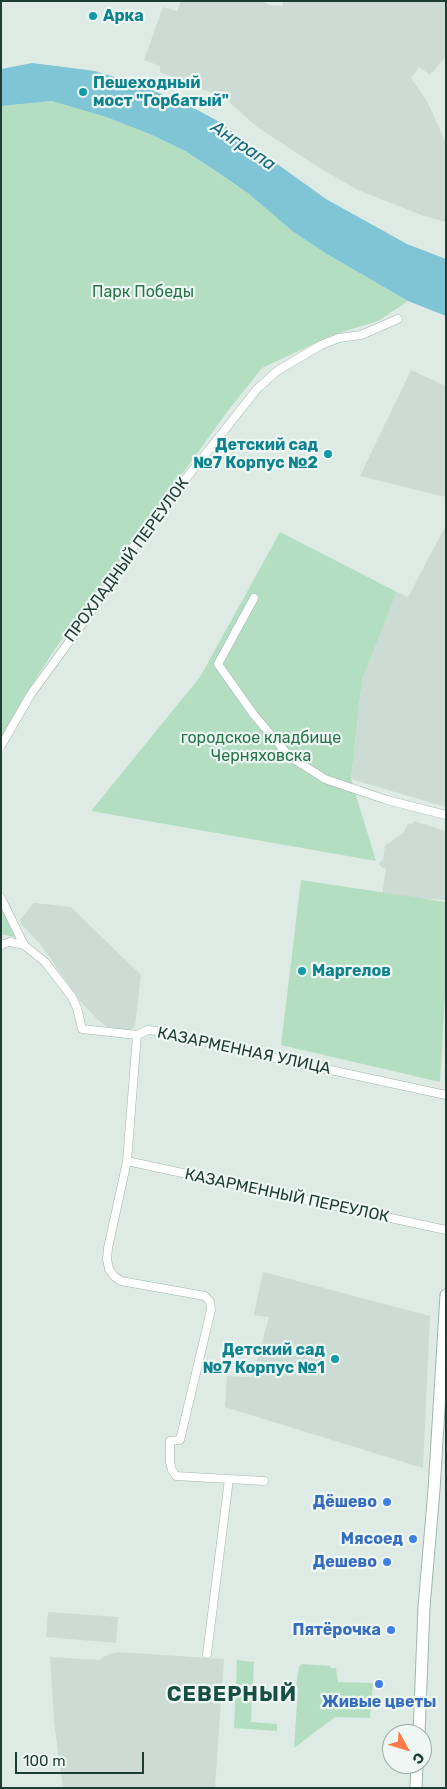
<!DOCTYPE html>
<meta charset="utf-8">
<style>
body{margin:0}
#map{position:relative;width:447px;height:1789px;overflow:hidden;background:#deebe5;font-family:Rubik,sans-serif}
canvas{display:block}
.frame{position:absolute;inset:0;border:2px solid #1e3b34;pointer-events:none}
.north{position:absolute;left:382px;top:1724px;width:50px;height:50px;box-sizing:border-box;background:#eef7f3;border:1px solid #9baca7;border-radius:50%;rotate:129deg;font-size:14px;font-weight:700;line-height:20px;text-align:center;color:#1e3b34}
.north::after{content:'';display:block;margin:auto;width:18px;height:22px;background:#fd7b4a;clip-path:polygon(50% 0,100% 100%,50% 72%,0 100%)}
.scale{position:absolute;left:15px;top:1752px;width:129px;height:22px;box-sizing:border-box;border:2px solid #1e3b34;border-top:0;padding-left:6px;font-size:15px;line-height:18px;white-space:nowrap;color:#1e3b34;-webkit-text-stroke:4px #eef7f3;paint-order:stroke}
</style>
<div id="map">
<canvas width="447" height="1789"></canvas>
<div class="frame"></div>
<div class="north">С</div>
<div class="scale">100 m</div>
</div>
<script>
const ctx = document.querySelector('canvas').getContext('2d');
ctx.lineJoin = 'round';
function fillPath(path, color) { ctx.fillStyle = color; ctx.fill(path, 'evenodd'); }
const toPath = rows => new Path2D(rows.map(r => 'M' + r).join(''));
function stroke(path, color, width, dash) { ctx.strokeStyle = color; ctx.lineWidth = width; ctx.lineCap = dash ? 'butt' : 'round'; ctx.setLineDash(dash || []); ctx.stroke(path); }
function write(font, color, halo, rows, align = 'center') {
  ctx.font = font + ' Rubik,sans-serif'; ctx.lineWidth = 4.5; ctx.setLineDash([]); ctx.textBaseline = 'middle'; ctx.strokeStyle = halo; ctx.fillStyle = color; for (const [text, x, y, turn = 0] of rows) {
    ctx.save(); ctx.translate(x, y); ctx.rotate((+turn || 0) * Math.PI / 180); ctx.textAlign = isNaN(turn) ? turn : align; if (halo) ctx.strokeText(text, 0, 0); ctx.fillText(text, 0, 0); ctx.restore();
  }
}
const built = toPath([
 [181,1,263,1,269,5,283,6,283,1,446,1,446,56,430,75,419,67,411,78,428,103,446,143,446,222,424,216,358,190,318,167,257,127,226,99,160,72,160,66,144,60,163,7,177,11],
 [411,370,446,386,446,497,360,476],
 [446,525,446,807,351,779,362,680,397,592,408,597],
 [414,821,446,831,446,900,382,896,386,869,381,867,379,864,383,859,385,846,404,832,408,823,412,824],
 [34,903,71,907,141,975,135,1026,130,1031,107,1027,97,1019,80,1001,41,945,21,924,20,920],
 [263,1272,430,1316,423,1468,225,1407,227,1376,252,1377,269,1317,254,1315],
 [48,1612,118,1617,116,1643,46,1637],
 [118,1652,224,1659,215,1788,63,1788,54,1722,50,1657,99,1660,109,1654]
]);
const green = toPath([
 [52,101,106,117,152,135,185,151,249,194,291,230,325,253,408,301,378,321,333,335,262,368,227,412,53,652,22,700,1,741,1,106],
 [280,532,397,592,362,680,351,779,376,861,91,811,200,677],
 [301,880,446,902,446,979,440,1082,281,1045],
 [1,903,18,938,1,934],
 [237,1660,254,1662,251,1722,277,1724,277,1731,234,1728],
 [302,1664,331,1666,329,1668,336,1668,338,1682,373,1683,370,1718,335,1717,294,1748,298,1688,296,1687,299,1667]
]);
const water = toPath([
 [32,63,95,71,137,84,188,105,216,120,326,199,407,244,446,259,446,316,408,301,325,253,291,230,249,194,217,172,185,151,152,135,106,117,52,101,1,106,1,69]
]);
const street = toPath([
 [254,598,218,664,254,715,289,756,325,779,387,800,446,815],
 [1,746,31,694,101,598,139,538,257,389,277,371,321,345,339,338,361,335,398,319],
 [1,898,24,945],
 [1,946,3,944,10,942,24,945,45,962,72,997,77,1008,82,1029,137,1035],
 [137,1035,127,1161,108,1248,107,1259,109,1269,114,1276,121,1281,205,1296,210,1302,211,1310,180,1440,170,1441,170,1462,172,1470,176,1476,264,1481],
 [137,1035,148,1030,165,1032,247,1052,446,1095],
 [127,1161,446,1230],
 [207,1654,229,1479]
]);
const secondary = toPath([
 [419,1734,424,1607,434,1490,446,1295],
 [416,1788,417,1764]
]);
const markers = [
 [93,16,5,"#0f9aa8"],
 [83,92,5,"#0f9aa8"],
 [328,454,5,"#0f9aa8"],
 [302,971,5,"#0f9aa8"],
 [335,1359,5,"#0f9aa8"],
 [387,1502,5,"#3f7fe0"],
 [413,1539,5,"#3f7fe0"],
 [387,1562,5,"#3f7fe0"],
 [391,1630,5,"#3f7fe0"],
 [379,1684,5,"#3f7fe0"]
];
const cultureNames = [
 ["Арка",103,16],
 ["Пешеходный",93,83],
 ["мост \"Горбатый\"",93,101],
 ["Детский сад",318,445,"right"],
 ["№7 Корпус №2",318,463,"right"],
 ["Маргелов",312,971],
 ["Детский сад",325,1350,"right"],
 ["№7 Корпус №1",325,1368,"right"]
];
const parkNames = [
 ["Парк Победы",143,292],
 ["городское кладбище",261,738],
 ["Черняховска",261,756]
];
const streetNames = [
 ["ПРОХЛАДНЫЙ ПЕРЕУЛОК",127,560,-54],
 ["КАЗАРМЕННАЯ УЛИЦА",244,1051,12],
 ["КАЗАРМЕННЫЙ ПЕРЕУЛОК",287,1196,12]
];
const shopNames = [
 ["Дёшево",377,1502],
 ["Мясоед",403,1539],
 ["Дешево",377,1562],
 ["Пятёрочка",381,1630],
 ["Живые цветы",379,1702,"center"]
];
const waterNames = [
 ["Анграпа",243,146,34]
];
const districtNames = [
 ["СЕВЕРНЫЙ",232,1695]
];
fillPath(built, '#ccdbd4');
fillPath(green, '#b4dec1');
fillPath(water, '#80c5d5');
stroke(street, '#a1b3ac', 9);
stroke(secondary, '#9cb7ae', 13);
stroke(street, '#fff', 8);
stroke(secondary, '#fff', 11);
for (const [x, y, r, color] of markers) { const dot = new Path2D(); dot.arc(x, y, r, 0, 2 * Math.PI); ctx.fillStyle = color; ctx.fill(dot); stroke(dot, '#eef7f3', 2); }
write('bold 16px', '#0d838f', '#eef7f3', cultureNames, 'left');
write('16px', '#257547', '#eef7f3', parkNames);
write('16px', '#1e3b34', '#eef7f3', streetNames);
write('bold 16px', '#366cbe', '#eef7f3', shopNames, 'right');
write('italic 18px', '#14677b', '#eef7f3', waterNames);
ctx.letterSpacing = '1px';
write('bold 21px', '#194f43', '#eef7f3', districtNames);
ctx.letterSpacing = '0px';
</script>
